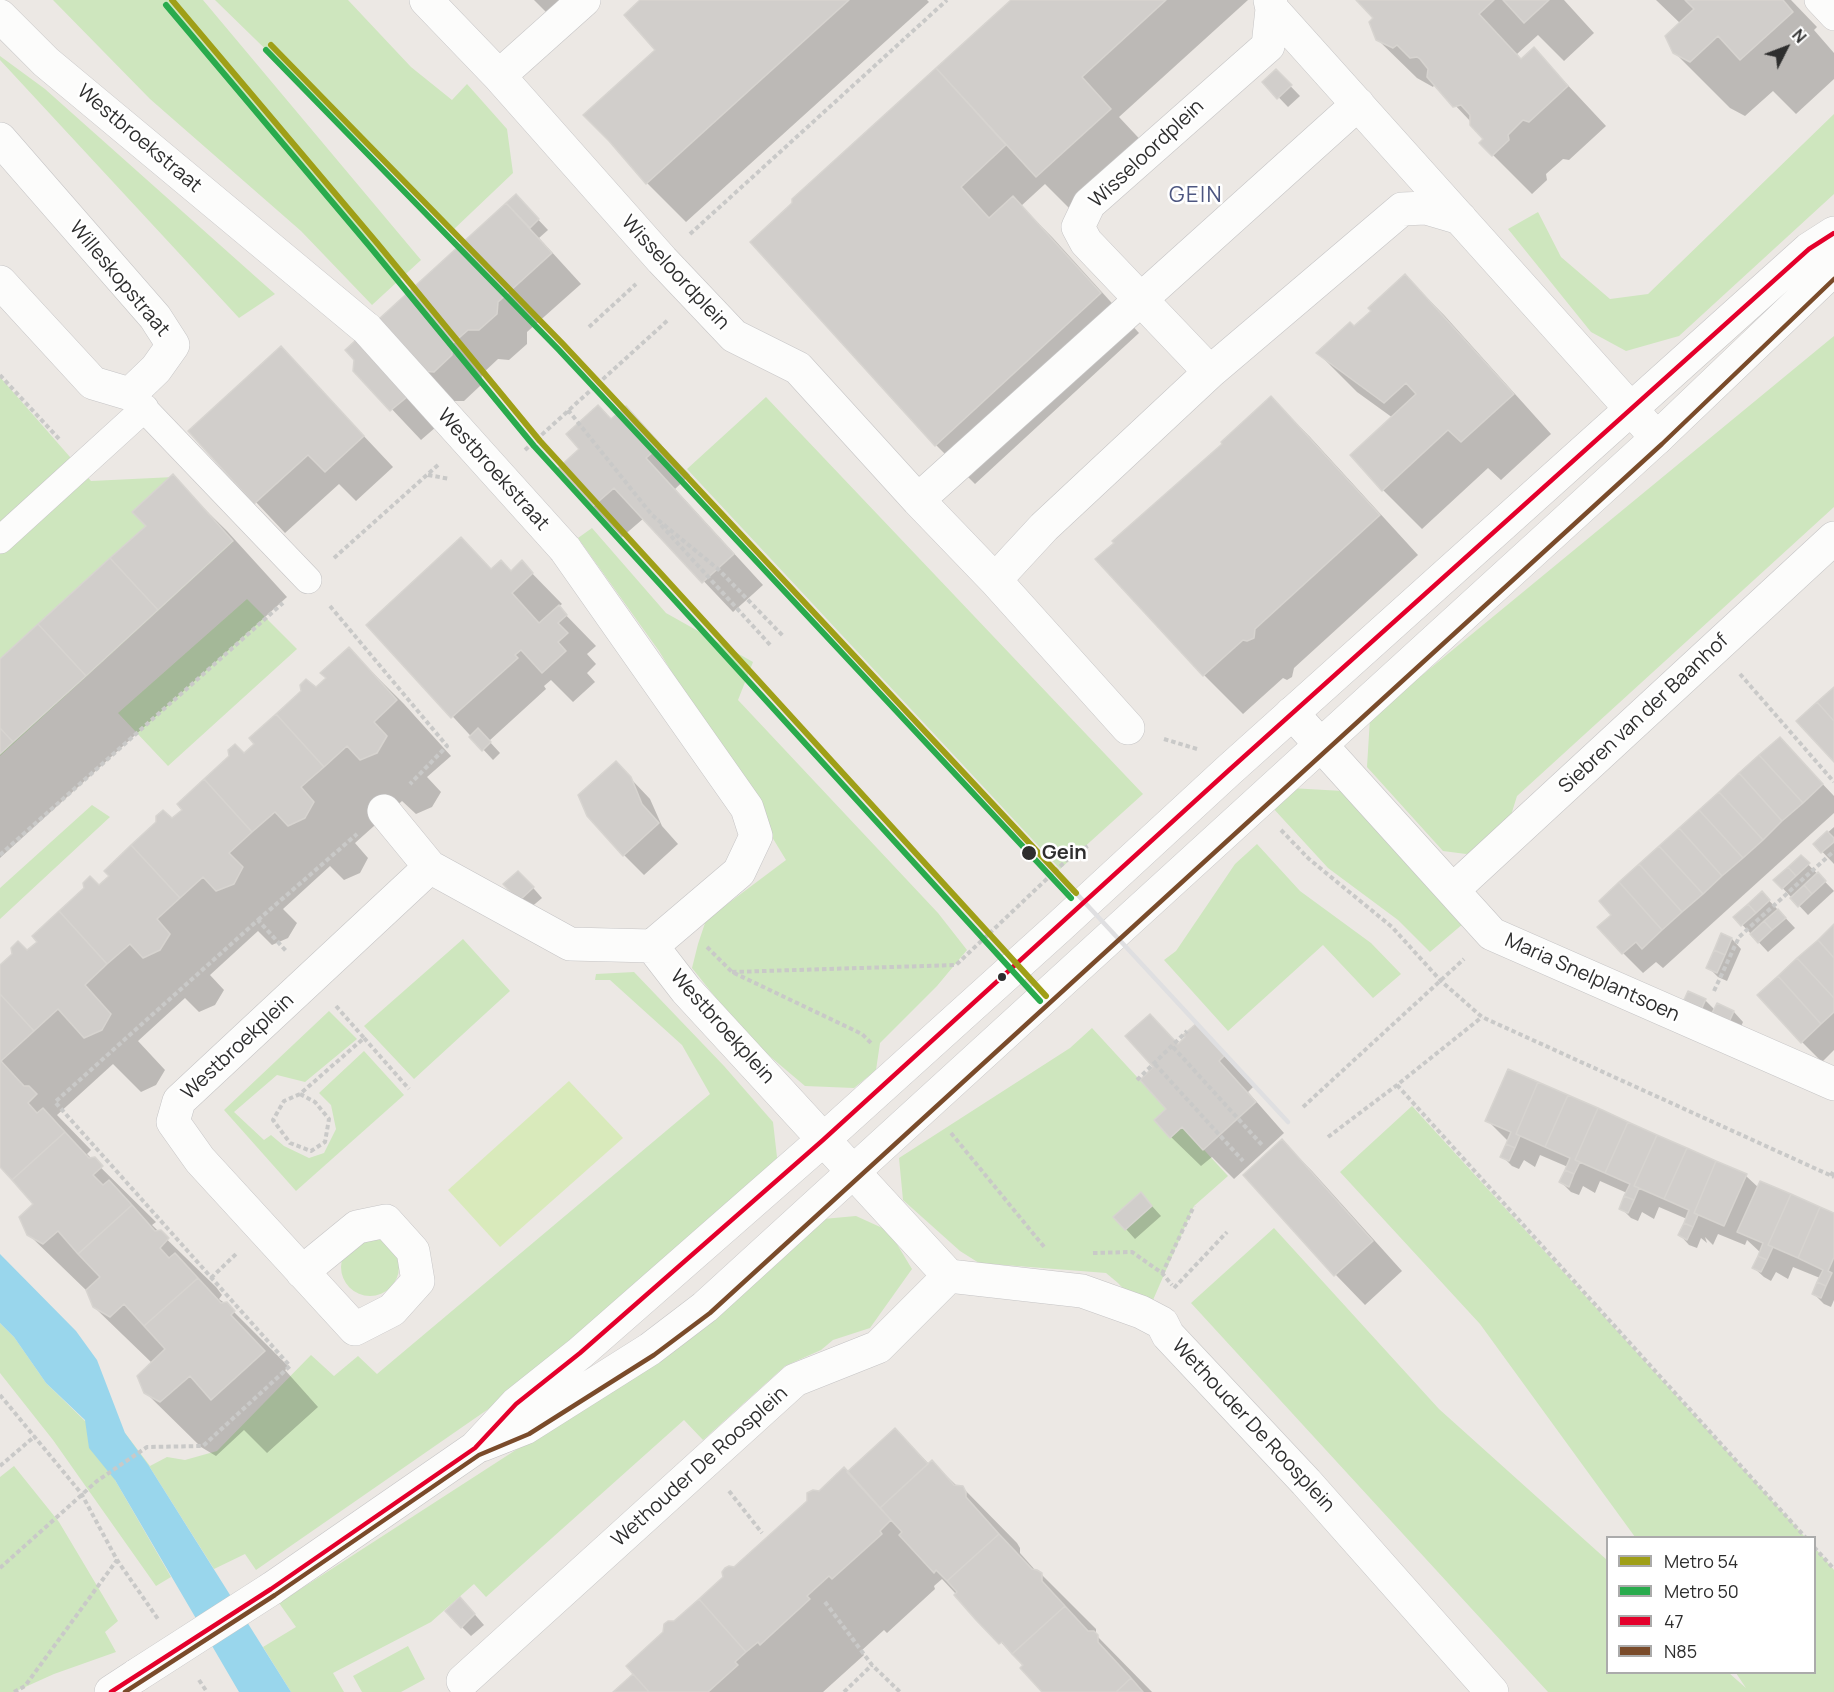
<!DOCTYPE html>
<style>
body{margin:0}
#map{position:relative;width:1834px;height:1692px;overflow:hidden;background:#ece8e4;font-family:Manrope,sans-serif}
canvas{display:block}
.legend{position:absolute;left:1606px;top:1536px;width:210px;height:138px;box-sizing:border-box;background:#fff;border:2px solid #ababab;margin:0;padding:8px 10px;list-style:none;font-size:18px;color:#2e2e2e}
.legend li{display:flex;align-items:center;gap:12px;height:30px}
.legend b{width:30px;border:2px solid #ababab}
.north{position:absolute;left:1756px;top:18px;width:60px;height:60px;-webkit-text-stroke:4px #fff;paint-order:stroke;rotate:48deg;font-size:16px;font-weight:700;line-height:24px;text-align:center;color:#2e2e2e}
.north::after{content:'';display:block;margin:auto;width:21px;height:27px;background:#2e2e2e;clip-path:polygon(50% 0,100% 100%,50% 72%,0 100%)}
</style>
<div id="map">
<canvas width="1834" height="1692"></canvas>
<ul class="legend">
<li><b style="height:8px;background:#9f9f17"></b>Metro 54</li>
<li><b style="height:8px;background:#29ab4d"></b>Metro 50</li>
<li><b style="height:8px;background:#e4002b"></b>47</li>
<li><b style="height:8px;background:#7a4b2a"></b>N85</li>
</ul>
<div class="north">N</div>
</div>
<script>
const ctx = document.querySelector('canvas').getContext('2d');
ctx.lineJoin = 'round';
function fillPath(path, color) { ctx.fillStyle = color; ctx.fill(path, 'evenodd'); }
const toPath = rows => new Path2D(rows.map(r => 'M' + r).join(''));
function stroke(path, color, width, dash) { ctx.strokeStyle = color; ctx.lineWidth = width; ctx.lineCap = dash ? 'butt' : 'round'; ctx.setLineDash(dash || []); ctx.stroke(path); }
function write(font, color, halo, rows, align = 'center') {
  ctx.font = font + ' Manrope,sans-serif'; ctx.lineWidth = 5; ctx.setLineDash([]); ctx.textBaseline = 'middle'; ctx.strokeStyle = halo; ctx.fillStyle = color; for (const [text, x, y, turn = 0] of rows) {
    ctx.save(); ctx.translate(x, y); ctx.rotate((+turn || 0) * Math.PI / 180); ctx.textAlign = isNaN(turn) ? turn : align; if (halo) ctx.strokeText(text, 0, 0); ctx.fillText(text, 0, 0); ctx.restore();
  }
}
const green = toPath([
 [53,0,203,0,421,260,372,305,301,231,150,99],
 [215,0,348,0,411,67,452,100,467,84,507,129,513,173,452,231],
 [0,56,45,89,275,294,239,318,0,60],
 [1834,114,1834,194,1679,336,1626,351,1591,332,1508,229,1538,212,1561,257,1610,299,1648,294],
 [1834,336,1834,507,1517,796,1508,825,1478,851,1466,854,1443,851,1367,767,1370,718],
 [0,377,91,481,174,477,233,542,0,756],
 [766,397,1143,794,1060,869,687,469],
 [592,528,666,613,753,662,738,700,938,913,967,950,937,986,880,1043,876,1070,854,1088,805,1086,747,1037,692,968,698,944,706,920,786,860,659,651,578,538],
 [247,599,297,649,168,766,118,713],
 [1290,788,1343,791,1464,923,1430,952,1398,920,1328,868,1272,807],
 [92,805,110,817,0,919,0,888],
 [1257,844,1300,891,1371,943,1401,974,1373,998,1323,945,1228,1031,1164,960,1176,951,1235,864],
 [463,939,510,991,414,1079,364,1026],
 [634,972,724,1066,773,1122,778,1166,523,1385,256,1570,245,1554,214,1569,149,1466,115,1480,171,1577,156,1586,53,1440,0,1373,0,1323,14,1337,46,1383,85,1421,125,1433,150,1466,167,1457,185,1460,217,1451,311,1355,334,1376,358,1356,377,1374,710,1094,682,1045,610,980,595,980,596,974],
 [329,1011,357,1039,305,1082,277,1075,234,1112,264,1140,271,1135,284,1146,309,1158,324,1153,336,1129,331,1105,319,1093,364,1051,404,1095,296,1191,224,1110],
 [1092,1028,1228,1176,1194,1206,1153,1300,1131,1297,1118,1283,1106,1273,979,1263,960,1251,903,1200,899,1158,1070,1048],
 [1412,1106,1805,1537,1635,1537,1480,1324,1340,1172],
 [856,1216,889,1231,912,1269,870,1328,833,1340,821,1350,785,1366,703,1440,684,1420,486,1597,474,1584,431,1622,333,1673,344,1692,291,1692,263,1647,296,1627,279,1603,638,1371,823,1219],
 [1274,1228,1439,1409,1607,1560,1608,1672,1729,1673,1746,1688,1736,1673,1814,1672,1815,1548,1834,1570,1834,1692,1548,1692,1191,1303],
 '341 1267a29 29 0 1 1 58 0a29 29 0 1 1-58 0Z',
 [14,1466,59,1522,118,1621,105,1632,116,1652,54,1674,14,1692,0,1692,0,1477],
 [408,1646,425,1679,401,1692,362,1692,353,1676]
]);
const pitch = toPath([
 [569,1081,623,1138,500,1247,448,1190]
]);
const water = toPath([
 [0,1254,76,1331,97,1360,125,1433,149,1466,291,1692,239,1692,115,1480,89,1448,85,1420,46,1383,14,1337,0,1323]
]);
const shadow = toPath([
 [534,0,601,0,566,32],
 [642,0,927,0,929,2,686,222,647,183,611,141,657,50],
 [1013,0,1248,0,1119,117,1149,149,1076,215,1045,184,1021,206,1052,237,1139,333,975,484,936,445,794,204,793,200],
 [1358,0,1564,0,1594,33,1564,61,1538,35,1517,54,1522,60,1534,49,1606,126,1569,160,1563,159,1546,174,1547,180,1532,194,1493,155,1485,140,1471,122,1435,84,1433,87,1417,78,1377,39,1375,18],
 [1656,0,1791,0,1817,27,1814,30,1834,53,1834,79,1796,114,1773,91,1745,116,1730,108,1674,52,1681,24],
 [1276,71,1300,96,1288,107,1264,82],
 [516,196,548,230,539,238,581,284,527,332,527,344,509,360,498,359,482,374,481,385,464,401,453,401,436,427,421,440,355,370,355,359,347,350],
 [1405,276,1444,315,1551,434,1501,480,1488,468,1422,529,1383,490,1393,418,1357,392,1318,353,1354,328],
 [281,348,393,467,356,501,339,484,285,533,190,432],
 [1271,398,1310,437,1418,555,1294,668,1292,677,1287,680,1283,678,1243,714,1204,675,1097,559,1116,543,1114,541,1198,465,1199,466],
 [626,408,690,475,675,489,763,585,733,612,644,518,622,537,559,470],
 [172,477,227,531,287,597,0,858,0,661,148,526],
 [522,563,562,604,558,607,596,646,587,654,596,664,587,673,595,682,573,702,551,680,544,686,546,689,489,741,500,753,493,760,368,625,492,570,512,572],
 [349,649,404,704,451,756,427,777,441,792,432,807,416,814,402,801,355,843,368,858,360,873,344,880,330,866,283,909,297,923,288,938,272,945,258,931,210,975,224,990,215,1005,199,1012,185,998,138,1041,165,1070,156,1085,141,1092,113,1064,57,1115,91,1150,87,1154,156,1222,152,1225,216,1287,222,1295,219,1299,226,1304,289,1367,285,1370,318,1407,267,1453,244,1430,216,1456,201,1447,145,1392,152,1363,94,1307,88,1292,28,1234,36,1204,0,1165,0,967,28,952,99,887,328,679],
 [1799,759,1834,796,1834,813,1663,968,1656,962,1643,973,1623,953],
 [616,763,650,799,662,826,678,844,644,875,624,855],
 [1834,827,1834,864,1815,844],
 [1801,857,1834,891,1808,915,1775,880],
 [528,882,542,898,529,909,520,900],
 [1762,893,1795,928,1768,952,1735,917],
 [1834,926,1834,1050,1822,1062,1802,1042],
 [1722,935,1732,939,1741,949,1727,981,1718,977,1708,967],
 [1705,1000,1715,1010,1717,1005,1734,1012,1743,1022,1739,1031,1694,1011],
 [1197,1025,1255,1085,1248,1092,1284,1133,1234,1179,1212,1157,1201,1166,1171,1137,1168,1109],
 [1509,1071,1746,1176,1759,1188,1834,1215,1834,1300,1831,1307,1824,1304,1814,1294,1820,1278,1793,1267,1788,1279,1776,1272,1771,1281,1764,1277,1754,1268,1761,1253,1747,1240,1745,1245,1718,1234,1713,1245,1705,1237,1707,1243,1701,1238,1697,1248,1689,1245,1680,1235,1687,1219,1659,1207,1654,1219,1642,1212,1638,1221,1631,1218,1621,1208,1627,1193,1600,1181,1595,1193,1583,1186,1579,1195,1571,1192,1561,1182,1568,1167,1540,1155,1535,1167,1524,1160,1519,1169,1512,1166,1502,1156,1508,1141,1487,1120],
 [1282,1141,1312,1171,1402,1271,1365,1305,1336,1275,1245,1175],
 [1141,1194,1161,1216,1135,1239,1126,1229],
 [895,1430,930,1465,932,1462,957,1486,962,1487,1017,1543,1020,1548,1020,1553,1036,1571,1041,1574,1096,1629,1096,1635,1152,1692,1044,1692,1024,1667,942,1579,934,1586,935,1589,887,1633,884,1630,861,1651,864,1655,823,1692,615,1692,635,1674,675,1623,819,1492,848,1473],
 [470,1609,484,1625,471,1636,462,1627]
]);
const building = toPath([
 [640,0,849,0,646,184,609,141,583,115,655,50,624,15,640,0],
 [1011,0,1166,0,1082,77,1111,109,1036,177,936,68,1011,0],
 [1356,0,1494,0,1479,14,1521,59,1534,47,1568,86,1529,122,1523,120,1508,135,1509,140,1492,156,1479,143,1483,139,1470,125,1470,115,1461,105,1453,107,1427,77,1428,69,1420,59,1417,57,1410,58,1397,45,1393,48,1376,40,1369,22,1373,18,1356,0],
 [1503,0,1549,0,1524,23,1503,0],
 [1685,0,1783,0,1793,12,1740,60,1718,36,1690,62,1673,53,1665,36,1694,9,1685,0],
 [936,68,1006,145,961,187,989,218,1013,196,1101,293,935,446,750,242,792,203,792,199,936,68],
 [1276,69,1292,85,1277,99,1262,82,1276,69],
 [516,194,539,219,530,228,506,203,516,194],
 [506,203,552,253,498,302,497,314,479,330,468,330,452,344,452,355,434,372,422,371,407,397,390,411,353,371,354,360,345,350,506,203],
 [1405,274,1514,394,1461,442,1448,430,1382,491,1350,455,1416,394,1406,383,1384,403,1316,353,1350,322,1354,326,1371,311,1368,308,1405,274],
 [281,346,364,436,325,472,308,455,254,504,188,431,281,346],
 [1271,396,1380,515,1255,629,1254,638,1247,641,1243,640,1203,676,1095,559,1114,543,1112,541,1222,444,1221,442,1271,396],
 [598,405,611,419,626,406,661,445,646,458,734,554,702,583,614,488,591,508,557,469,579,449,566,434,598,405],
 [173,474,233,541,158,610,110,558,146,526,132,512,173,474],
 [461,537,491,569,501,560,511,571,522,560,533,573,512,593,539,623,559,605,567,615,558,623,568,633,558,642,566,651,542,673,521,650,515,655,518,658,451,718,366,625,461,537],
 [110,558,158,610,86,676,38,624,110,558],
 [38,624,86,676,13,742,0,728,0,659,38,624],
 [349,647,397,700,374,722,387,736,377,753,360,760,347,746,324,767,276,714,301,691,300,685,306,679,316,687,326,678,320,673,349,647],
 [1834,687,1834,721,1817,702,1834,687],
 [1817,702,1834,721,1834,762,1796,721,1817,702],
 [276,714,324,767,301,787,314,802,305,818,288,826,275,812,252,832,204,779,229,756,228,750,235,744,244,753,254,744,249,738,276,714],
 [0,728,13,742,0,754,0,728],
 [478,728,491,742,482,751,469,737,478,728],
 [1780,737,1823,784,1803,803,1759,755,1780,737],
 [1759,755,1803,803,1782,821,1739,773,1759,755],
 [616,761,631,777,642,804,659,823,623,856,587,816,578,795,616,761],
 [1739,773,1782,821,1763,840,1719,792,1739,773],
 [204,779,252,832,229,853,243,867,234,884,216,891,203,877,180,898,131,845,156,822,156,816,163,810,172,818,182,810,177,804,204,779],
 [1719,792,1763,840,1743,858,1699,810,1719,792],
 [1699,810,1743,858,1722,876,1679,828,1699,810],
 [1679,828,1722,876,1703,894,1659,846,1679,828],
 [1827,831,1834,838,1834,842,1821,853,1813,844,1827,831],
 [131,845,180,898,157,919,170,934,160,950,143,958,130,944,107,964,59,911,84,888,83,883,90,876,99,885,109,876,104,871,131,845],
 [1659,846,1703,894,1682,912,1639,864,1659,846],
 [1801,855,1810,863,1796,876,1788,867,1801,855],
 [1639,864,1682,912,1662,930,1619,882,1639,864],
 [1788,867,1796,876,1782,889,1773,880,1788,867],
 [518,871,534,887,519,901,503,884,518,871],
 [1818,872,1826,881,1812,894,1804,885,1818,872],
 [1619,882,1662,930,1642,949,1636,942,1622,954,1597,927,1611,915,1599,901,1619,882],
 [1804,885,1812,894,1798,907,1790,898,1804,885],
 [1762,891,1770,900,1756,913,1748,904,1762,891],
 [1748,904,1756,913,1741,926,1733,917,1748,904],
 [1778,909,1786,918,1772,930,1764,921,1778,909],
 [59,911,107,964,85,985,111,1014,102,1030,84,1038,58,1009,34,1031,0,994,0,965,12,954,11,948,18,941,27,950,37,942,32,936,59,911],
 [1764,921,1772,930,1758,943,1750,934,1764,921],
 [1834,924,1834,958,1818,940,1834,924],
 [1721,933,1732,938,1725,955,1714,950,1721,933],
 [1818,940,1834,958,1834,998,1797,958,1818,940],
 [1714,950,1725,955,1717,973,1706,968,1714,950],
 [1797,958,1834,998,1834,1012,1821,1024,1778,976,1797,958],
 [1778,976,1821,1024,1801,1043,1757,995,1778,976],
 [1688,991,1706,999,1701,1010,1683,1002,1688,991],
 [0,994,34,1031,1,1061,0,1060,0,994],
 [1717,1003,1734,1011,1729,1022,1711,1015,1717,1003],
 [1150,1014,1178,1044,1185,1037,1183,1035,1197,1023,1226,1054,1219,1061,1256,1102,1203,1150,1182,1127,1170,1138,1154,1120,1166,1109,1140,1080,1153,1067,1125,1036,1150,1014],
 [0,1060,24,1086,29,1086,37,1094,28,1103,37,1113,43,1108,65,1132,12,1180,0,1167,0,1060],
 [1508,1069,1538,1082,1516,1134,1520,1136,1515,1148,1506,1144,1511,1132,1485,1121,1508,1069],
 [1538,1082,1568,1095,1545,1147,1516,1134,1538,1082],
 [1568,1095,1598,1108,1575,1160,1580,1162,1574,1174,1565,1170,1570,1158,1545,1147,1568,1095],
 [1598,1108,1628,1122,1605,1173,1575,1160,1598,1108],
 [1628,1122,1657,1135,1634,1186,1639,1188,1634,1200,1624,1196,1630,1184,1605,1173,1628,1122],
 [65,1132,89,1158,95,1157,103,1166,93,1175,103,1185,109,1180,132,1205,78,1254,58,1231,43,1244,27,1235,19,1217,33,1204,12,1180,65,1132],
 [1657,1135,1687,1148,1664,1199,1634,1186,1657,1135],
 [1282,1139,1373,1241,1334,1276,1243,1175,1282,1139],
 [1506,1144,1515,1148,1509,1161,1500,1157,1506,1144],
 [1687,1148,1716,1161,1694,1213,1698,1215,1693,1227,1684,1223,1689,1210,1664,1199,1687,1148],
 [1716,1161,1747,1174,1724,1226,1694,1213,1716,1161],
 [1565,1170,1574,1174,1569,1187,1559,1182,1565,1170],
 [1760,1181,1791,1194,1768,1245,1773,1247,1767,1260,1758,1256,1763,1243,1737,1232,1760,1181],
 [1141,1192,1152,1206,1125,1230,1113,1217,1141,1192],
 [1791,1194,1820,1207,1798,1258,1768,1245,1791,1194],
 [1624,1196,1634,1200,1628,1213,1619,1209,1624,1196],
 [132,1205,155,1231,161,1230,169,1238,160,1248,169,1258,175,1253,198,1278,144,1326,124,1304,110,1317,93,1307,86,1290,100,1277,78,1254,132,1205],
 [1820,1207,1834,1213,1834,1257,1828,1271,1832,1273,1826,1286,1817,1282,1823,1270,1798,1258,1820,1207],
 [1684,1223,1693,1227,1687,1240,1678,1235,1684,1223],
 [1758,1256,1767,1260,1761,1272,1752,1268,1758,1256],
 [198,1278,221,1303,227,1302,235,1311,231,1315,265,1351,211,1400,190,1376,160,1402,144,1393,137,1376,165,1349,144,1326,198,1278],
 [1817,1282,1826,1286,1821,1298,1812,1294,1817,1282],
 [895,1428,928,1464,880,1508,847,1472,895,1428],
 [932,1460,954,1485,963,1486,966,1492,966,1497,999,1534,947,1581,936,1570,934,1573,899,1535,902,1532,880,1508,932,1460],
 [844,1467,891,1520,880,1531,882,1534,832,1579,829,1576,807,1596,810,1599,760,1645,758,1642,746,1652,699,1599,723,1577,722,1572,725,1568,729,1566,734,1567,807,1501,807,1493,813,1490,819,1491,844,1467],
 [999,1534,1032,1569,1037,1570,1042,1573,1042,1581,1065,1606,1012,1654,1002,1642,999,1644,976,1620,954,1595,957,1592,947,1581,999,1534],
 [460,1597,475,1614,461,1628,445,1611,460,1597],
 [699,1599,746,1652,735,1662,738,1665,708,1692,649,1692,626,1666,663,1632,664,1624,668,1621,674,1621,699,1599],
 [1065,1606,1088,1631,1094,1631,1098,1635,1098,1642,1131,1678,1116,1692,1042,1692,1020,1668,1023,1665,1012,1654,1065,1606],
 [633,1674,649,1692,613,1692,633,1674],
 [1131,1678,1143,1692,1116,1692,1131,1678]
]);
const path = toPath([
 [690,234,947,0],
 [589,327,636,284],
 [0,375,60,440],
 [568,410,652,515,718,569,784,637],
 [525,450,668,320],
 [428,475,450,479],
 [661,525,772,647],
 [334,558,438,465],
 [330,606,447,746,410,784],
 [1740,674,1834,782],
 [1164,739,1197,749],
 [1281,830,1309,859,1392,927,1441,981,1482,1017,1834,1177],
 [0,855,283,603],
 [258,920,357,834],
 [707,947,732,972,862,1034,872,1044],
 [732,972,956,965,1071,856,1088,846],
 [1714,991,1739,937,1834,851],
 [364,1038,409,1089],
 [1173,1047,1262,1145],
 [1155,1064,1243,1161],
 [1137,1080,1187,1031],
 [1397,1085,1806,1538],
 [300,1094,315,1102,329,1119,325,1142,311,1151,290,1143,273,1120,284,1101,300,1094,364,1038,336,1006],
 [1303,1107,1464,959],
 [951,1133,1045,1248],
 [1328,1137,1397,1085,1482,1017],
 [1831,1176,1834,1170],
 [1093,1253,1132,1252,1162,1273,1172,1285],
 [1162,1274,1194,1206],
 [211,1278,236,1254],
 [1174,1288,1227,1232],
 [0,1395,81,1493,117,1560,158,1619],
 [0,1466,35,1436],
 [729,1491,762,1533],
 [1814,1547,1834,1569],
 [0,1568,97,1481,147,1447,203,1446,290,1366,55,1102,258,920,287,952],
 [825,1602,872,1665,900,1692],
 [199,1680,207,1692],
 [14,1692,25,1686,117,1560],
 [844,1692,872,1665]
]);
const pedestrian = toPath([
 [1818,0,1834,17],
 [130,394,308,580],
 [0,540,145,408]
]);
const minor = toPath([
 [426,0,499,76,584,0],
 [1270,0,1272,9,1657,438],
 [0,16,46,62,367,329],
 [499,76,662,260,734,336,798,368,918,500,995,580],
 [0,139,155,317,173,345,156,369,130,394,93,383,0,282],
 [1210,372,1086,242,1078,227,1089,204,1268,46,1272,9],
 [918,500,1358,104],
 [565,549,747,808,756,836,739,872,652,946],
 [1292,713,1492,934,1834,1084],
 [1128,728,995,580,1044,527,1210,372,1402,209,1426,208,1460,218],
 [384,811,430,867,570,944,652,946,686,990,949,1276,1082,1291,1141,1312,1162,1323,1168,1335,1306,1482,1492,1692],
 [1454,889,1834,538],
 [302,1272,357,1227,386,1221,413,1251,418,1281,392,1310,355,1329,200,1160,173,1122,179,1101,430,867],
 [463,1681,795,1380,878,1347,949,1276]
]);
const tertiary = toPath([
 [482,1445,525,1428,650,1349,705,1307,1657,438,1834,269],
 [271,1589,475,1448,516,1404,580,1353,823,1140,1060,926,1228,771,1809,249,1834,233],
 [111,1692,137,1675]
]);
const rail = toPath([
 [1076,893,1288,1122]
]);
const minorBridge = toPath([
 [367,329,565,549]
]);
const tertiaryBridge = toPath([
 [137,1675,271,1589]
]);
const bus1 = toPath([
 [111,1692,271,1589,475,1448,516,1404,580,1353,823,1140,1228,771,1809,249,1834,233]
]);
const bus2 = toPath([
 [125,1692,275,1595,479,1455,529,1434,654,1355,710,1313,1662,444,1834,279]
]);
const metro1 = toPath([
 [172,0,377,243,540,441,1046,996],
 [271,45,563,344,1076,893]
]);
const metro2 = toPath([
 [166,5,371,248,534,446,1040,1001],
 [266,50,558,349,1071,898]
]);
const markers = [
 [1029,853,8,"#2e2e2e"],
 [1002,977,5,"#2e2e2e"]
];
const streetNames = [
 ["Westbroekstraat",139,139,40],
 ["Wisseloordplein",1147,154,-43],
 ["Wisseloordplein",675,273,47],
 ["Willeskopstraat",119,279,50],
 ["Westbroekstraat",493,470,48],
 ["Siebren van der Baanhof",1644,714,-43],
 ["Maria Snelplantsoen",1592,978,24],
 ["Westbroekplein",722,1027,48],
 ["Westbroekplein",238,1047,-43],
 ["Wethouder De Roosplein",1253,1426,47],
 ["Wethouder De Roosplein",700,1467,-42]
];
const stopNames = [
 ["Gein",1042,853]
];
const quarterNames = [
 ["GEIN",1196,196]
];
fillPath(green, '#cee6be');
fillPath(pitch, '#d9eabb');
fillPath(water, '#99d6ec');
fillPath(shadow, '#0003');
fillPath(building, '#d1cecb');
stroke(building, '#d7d4d0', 1.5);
stroke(pedestrian, '#c5c4c5', 28);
stroke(minor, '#c5c4c5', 34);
stroke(tertiary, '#c5c4c5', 34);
stroke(path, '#c9c9c8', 4, [4.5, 3]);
stroke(pedestrian, '#fcfcfb', 27);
stroke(minor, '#fcfcfb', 33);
stroke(tertiary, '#fcfcfb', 33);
stroke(rail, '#dfdfe1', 4.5);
stroke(minorBridge, '#c5c4c5', 34, []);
stroke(tertiaryBridge, '#c5c4c5', 34, []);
stroke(minorBridge, '#fcfcfb', 33);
stroke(tertiaryBridge, '#fcfcfb', 33);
stroke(bus1, '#e4002b', 4.5);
stroke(bus2, '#7a4b2a', 4.5);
stroke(metro1, '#9f9f17', 6);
stroke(metro2, '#29ab4d', 6);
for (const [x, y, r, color] of markers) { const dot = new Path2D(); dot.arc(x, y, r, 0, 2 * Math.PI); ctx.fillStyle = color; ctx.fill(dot); stroke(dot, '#fff', 2); }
write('20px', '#2e2e2e', '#fff', streetNames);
write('bold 20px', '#2e2e2e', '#fff', stopNames, 'left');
ctx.letterSpacing = '1.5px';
write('22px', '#4d5680', '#fff', quarterNames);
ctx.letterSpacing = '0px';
</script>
